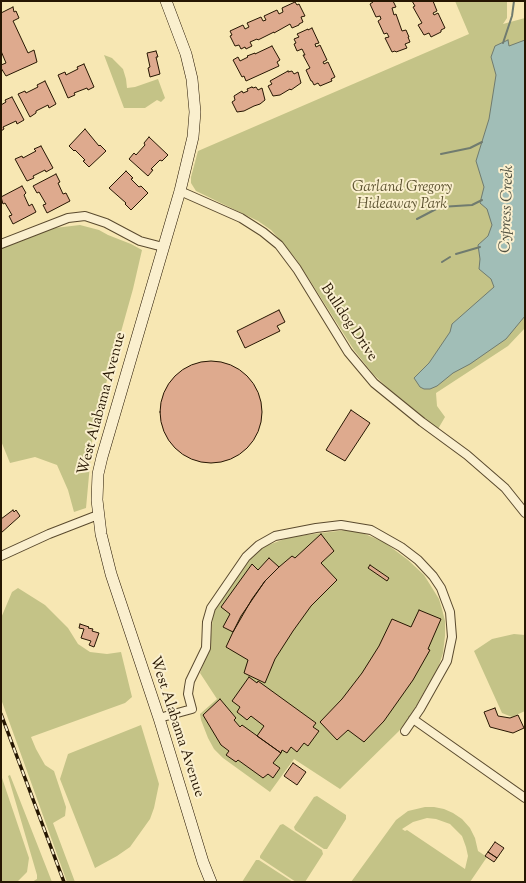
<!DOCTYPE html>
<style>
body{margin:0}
#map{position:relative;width:526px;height:883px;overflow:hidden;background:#f7e7b3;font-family:"Sorts Mill Goudy",serif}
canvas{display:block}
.frame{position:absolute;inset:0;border:2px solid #261602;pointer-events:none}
</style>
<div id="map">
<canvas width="526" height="883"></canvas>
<div class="frame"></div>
</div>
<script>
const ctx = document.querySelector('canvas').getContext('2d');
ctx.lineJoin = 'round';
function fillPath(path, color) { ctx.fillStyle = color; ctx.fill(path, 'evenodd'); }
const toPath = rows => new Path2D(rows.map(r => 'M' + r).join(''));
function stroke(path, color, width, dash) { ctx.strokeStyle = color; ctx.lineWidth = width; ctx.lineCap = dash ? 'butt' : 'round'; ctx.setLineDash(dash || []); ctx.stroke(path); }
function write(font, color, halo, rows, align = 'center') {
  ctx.font = font + ' "Sorts Mill Goudy",serif'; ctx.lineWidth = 4; ctx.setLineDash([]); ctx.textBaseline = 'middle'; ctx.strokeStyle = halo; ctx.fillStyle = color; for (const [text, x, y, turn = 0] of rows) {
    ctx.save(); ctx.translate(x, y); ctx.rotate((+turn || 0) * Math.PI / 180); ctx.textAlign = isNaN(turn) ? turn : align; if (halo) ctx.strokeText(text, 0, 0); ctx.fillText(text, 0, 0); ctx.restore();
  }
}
const green = toPath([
 [455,1,507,1,507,18,503,24,525,18,525,328,508,346,436,393,437,406,445,417,438,429,389,389,374,375,354,350,309,279,296,259,281,241,271,230,258,221,196,191,191,183,191,177,198,151,469,34],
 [104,55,112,58,123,69,126,79,127,88,135,87,158,79,165,98,161,102,157,100,145,108,124,108],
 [80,225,99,230,108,235,131,244,142,250,133,289,110,371,94,421,86,508,74,512,68,490,57,465,35,457,10,463,1,441,1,246,46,229],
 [346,530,360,532,384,542,408,560,424,575,439,599,442,609,445,621,445,636,443,653,438,668,427,687,411,715,399,731,340,789,294,759,270,792,223,758,214,749,208,738,201,720,200,714,217,699,200,673,210,646,213,615,218,604,254,554,263,547,290,537],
 [18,588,45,605,68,628,78,644,90,652,107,654,121,652,132,697,125,703,31,737,36,749,45,765,54,771,66,807,65,816,53,823,75,882,67,882,1,699,1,618,12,592],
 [514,634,525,635,525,711,512,717,502,713,474,651,492,639],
 [141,725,159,784,154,808,150,819,130,847,117,856,95,868,60,779,68,754],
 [1,775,29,858,27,872,17,882,1,882],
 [10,775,52,882,32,882,37,879,37,875,8,776],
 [317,796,346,815,346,819,327,849,324,849,295,830,294,827,314,797],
 [425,807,434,807,444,809,453,813,462,819,470,828,475,838,478,851,487,857,470,882,351,882,396,820,408,811],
 [427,818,436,819,450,824,462,836,466,847,468,856,465,869,407,830,405,831,402,829,413,822],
 [283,824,322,850,323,854,305,882,296,882,260,858,260,856,280,825],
 [256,860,259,860,293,882,242,882]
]);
const water = toPath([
 [508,40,509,46,525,40,525,316,506,339,470,364,453,373,437,386,430,389,424,389,420,387,414,378,429,363,450,332,452,324,494,287,491,279,479,269,480,259,478,245,488,236,492,225,487,209,480,203,484,187,476,161,489,119,496,75,491,57,495,46,508,40]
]);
const stream = toPath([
 [503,43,512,16,514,1],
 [441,154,470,148,482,142],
 [417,219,440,207,472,205,482,200],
 [456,254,480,247],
 [442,262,450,257]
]);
const building = toPath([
 [373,1,393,1,396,7,392,8,394,15,396,14,402,31,406,30,409,37,408,37,410,42,405,44,407,48,396,52,395,51,392,52,385,38,389,37,387,33,384,34,378,21,381,19,380,16,376,17,370,4,373,2,373,1],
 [412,1,433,1,437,11,433,13,434,15,438,13,445,28,441,30,441,32,431,37,429,33,424,35,418,25,422,23,413,7,415,6,412,1],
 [295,2,297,5,299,4,305,16,301,17,303,22,299,24,299,25,292,28,290,24,274,33,274,32,258,40,257,39,250,42,252,46,246,49,245,47,241,49,239,45,235,46,230,36,232,35,230,31,243,25,245,29,249,27,247,23,261,17,263,21,266,20,264,16,277,10,279,14,283,12,282,8,295,2],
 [13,7,14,12,16,11,19,18,13,21,14,23,28,53,34,50,37,62,6,76,1,68,1,65,6,63,1,51,1,13,13,7],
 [312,28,319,43,315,44,316,47,320,45,327,60,323,62,324,64,328,62,335,77,331,79,332,81,320,86,318,83,314,85,312,81,311,81,306,70,310,68,303,55,305,55,302,49,297,51,294,44,296,43,294,39,299,37,297,34,308,29,308,30,312,28],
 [272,46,280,60,277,62,279,66,246,81,244,76,242,77,233,60,238,57,240,61,248,57,247,56,255,53,255,54,272,46],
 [156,51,158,57,156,57,160,74,150,77,148,68,150,67,147,53,156,51],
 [84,64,94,87,88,90,87,88,74,93,75,95,68,98,58,75,65,72,66,75,78,69,77,67,84,64],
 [288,71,288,72,292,71,294,74,298,72,301,83,291,90,290,89,280,95,273,96,268,86,272,84,270,81,288,71],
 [45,81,56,104,49,108,48,105,36,111,36,113,30,117,18,94,25,91,26,93,38,87,37,85,45,81],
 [252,87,253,88,256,87,258,90,262,88,265,100,260,104,254,106,244,111,237,112,232,102,235,100,234,96,242,91,243,93,248,91,247,89,252,87],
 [12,97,24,120,17,124,16,121,3,127,4,129,1,131,1,105,6,102,5,100,12,97],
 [85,129,99,146,100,145,106,151,89,167,83,161,85,160,75,150,74,151,69,146,85,129],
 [149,137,168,155,162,161,160,160,151,169,153,170,148,176,129,159,134,153,136,155,145,145,144,143,149,137],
 [41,146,53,168,46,172,45,170,33,176,34,178,27,181,15,159,22,156,23,158,36,151,34,149,41,146],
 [126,171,133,178,131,179,139,187,141,186,148,193,131,210,125,204,126,203,109,188,126,171],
 [56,174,60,182,58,183,63,194,66,193,70,201,47,213,43,205,46,204,39,192,37,193,33,186,56,174],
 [22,186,26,193,24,195,29,206,32,204,36,212,13,224,9,216,12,215,5,203,3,204,1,197,22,186],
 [279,310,285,322,277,326,280,331,245,348,237,331,279,310],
 '160 412a51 51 0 1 1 102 0a51 51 0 1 1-102 0Z',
 [351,410,370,423,345,461,326,450,351,410],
 [13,510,14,512,16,510,20,516,1,533,1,519,13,510],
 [321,534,334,551,321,563,337,580,311,606,293,631,275,659,265,683,244,673,248,660,226,647,233,632,241,616,265,581,279,567,292,556,295,558,321,534],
 [269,558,279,567,265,581,252,599,233,632,223,627,230,614,221,607,252,564,258,570,269,558],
 [370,565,389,578,387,581,368,568,370,565],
 [419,610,441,619,428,649,430,650,413,680,384,721,364,742,348,730,337,740,320,722,342,699,362,673,379,646,392,619,411,627,419,610],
 [80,624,89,627,88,628,93,629,92,631,99,633,94,647,89,645,91,641,81,638,84,629,79,628,80,624],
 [249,677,257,683,258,681,316,723,313,727,319,731,308,746,304,743,297,752,291,747,287,753,282,750,281,753,257,736,264,726,251,716,247,720,237,712,240,707,232,701,249,677],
 [220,699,236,718,234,720,240,727,242,725,281,753,273,763,280,768,273,778,268,774,263,778,238,760,236,762,226,755,229,751,221,745,203,715,220,699],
 [495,708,498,716,510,718,518,715,524,728,513,733,490,727,484,712,495,708],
 [293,763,306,772,297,785,284,776,293,763],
 [495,842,504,848,497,858,488,852,495,842],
 [488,852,497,858,494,862,485,856,488,852]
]);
const street = toPath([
 [180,191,241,218,263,232,279,245,297,269,348,352,374,383,422,422,467,455,505,488,525,513],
 [1,244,68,218,85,216,106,223,140,241,163,247],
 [1,556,49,534,98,515],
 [159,718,192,709,188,694,189,687,190,681,206,648,207,622,211,608,246,557,259,545,275,536,316,528,341,525,371,530,401,547,418,560,433,576,441,588,450,612,452,637,447,661,420,709,405,731],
 [413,719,525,798]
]);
const secondary = toPath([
 [166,1,186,54,192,79,195,112,193,137,180,191,102,457,98,474,97,500,101,534,111,574,159,718,203,862,211,882]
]);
const rail = toPath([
 [1,714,64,882]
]);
const parkNames = [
 ["Garland Gregory",402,188],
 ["Hideaway Park",402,205]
];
const streetNames = [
 ["Bulldog Drive",348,323,56],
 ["West Alabama Avenue",103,404,-75],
 ["West Alabama Avenue",176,727,72]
];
const waterNames = [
 ["Cypress Creek",508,209,-88]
];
fillPath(green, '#c4c387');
fillPath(water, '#a1beb7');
stroke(water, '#707b6f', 1);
stroke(stream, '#707b6f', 2);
fillPath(building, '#deaa8e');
stroke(building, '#261602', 1);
stroke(street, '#5a4a2e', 10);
stroke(secondary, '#261602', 12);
stroke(street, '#faefce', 8);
stroke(secondary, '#faefce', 11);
stroke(rail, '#261602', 3.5);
stroke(rail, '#faefce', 2, [6]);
write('italic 15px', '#5d5331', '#faefce', parkNames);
write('15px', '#261602', '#faefce', streetNames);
write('italic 16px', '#515141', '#faefce', waterNames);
</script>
